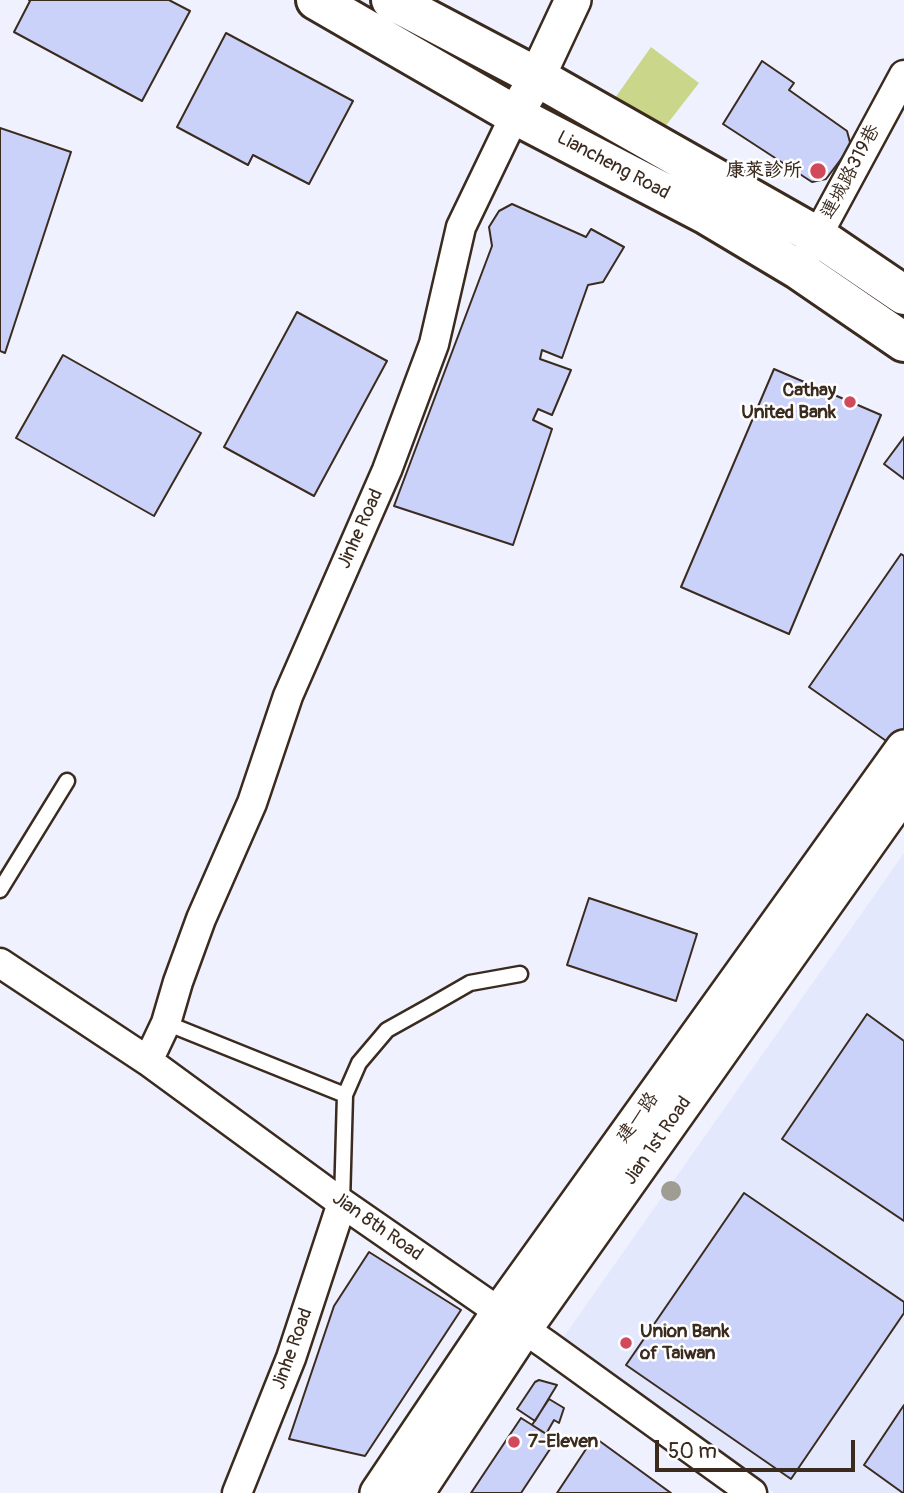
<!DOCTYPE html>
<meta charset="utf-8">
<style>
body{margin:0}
#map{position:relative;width:904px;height:1493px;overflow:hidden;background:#eff2fe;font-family:Pangolin,sans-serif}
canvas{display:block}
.scale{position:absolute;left:655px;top:1440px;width:200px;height:32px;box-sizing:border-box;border:4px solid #3b2a1e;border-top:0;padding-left:9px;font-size:21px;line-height:24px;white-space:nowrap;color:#3b2a1e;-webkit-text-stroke:5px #fff;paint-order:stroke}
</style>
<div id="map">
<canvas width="904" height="1493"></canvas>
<div class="scale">50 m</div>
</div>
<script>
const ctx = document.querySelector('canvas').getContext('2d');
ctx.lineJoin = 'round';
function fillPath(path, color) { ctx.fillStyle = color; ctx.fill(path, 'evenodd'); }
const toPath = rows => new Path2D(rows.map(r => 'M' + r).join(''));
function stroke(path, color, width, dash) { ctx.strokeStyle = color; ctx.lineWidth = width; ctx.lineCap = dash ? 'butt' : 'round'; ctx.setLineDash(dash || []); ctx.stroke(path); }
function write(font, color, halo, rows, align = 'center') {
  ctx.font = font + ' Pangolin,"LXGW WenKai TC",sans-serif'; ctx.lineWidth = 5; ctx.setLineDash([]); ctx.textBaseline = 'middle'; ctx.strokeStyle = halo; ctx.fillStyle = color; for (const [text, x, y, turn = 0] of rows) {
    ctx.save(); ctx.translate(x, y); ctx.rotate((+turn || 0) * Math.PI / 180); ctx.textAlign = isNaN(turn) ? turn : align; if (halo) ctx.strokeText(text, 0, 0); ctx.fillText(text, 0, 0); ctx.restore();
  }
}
const built = toPath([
 [904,853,904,1493,775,1493,560,1342]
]);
const green = toPath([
 [651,47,699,83,664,128,615,98]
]);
const building = toPath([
 [29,0,169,0,190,11,142,101,14,32,30,1,29,0],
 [226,33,353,101,309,184,253,155,248,165,177,127,226,33],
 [762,61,794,83,789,90,847,131,851,146,826,179,812,182,723,124,762,61],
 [0,128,71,152,5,353,0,351,0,128],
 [512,204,586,237,591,229,624,247,603,282,588,285,562,358,542,350,540,359,571,370,552,415,538,409,533,420,552,429,513,545,394,506,492,246,489,227,499,211,512,204],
 [297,312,387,361,314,496,224,447,297,312],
 [63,355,201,433,154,516,16,438,63,355],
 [774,369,881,415,789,634,681,587,774,369],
 [904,437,904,479,884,464,904,437],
 [901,554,904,556,904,728,892,745,809,687,901,554],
 [589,898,697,934,676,1001,567,965,589,898],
 [867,1014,904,1041,904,1221,782,1139,867,1014],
 [744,1193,904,1302,904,1313,791,1479,626,1365,744,1193],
 [369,1252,461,1310,365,1456,289,1439,334,1306,369,1252],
 [539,1380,557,1385,535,1421,517,1409,535,1382,539,1380],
 [549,1399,564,1408,559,1423,554,1420,546,1434,532,1425,549,1399],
 [904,1405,904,1493,903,1493,864,1465,904,1405],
 [521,1418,556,1440,521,1493,471,1493,521,1418],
 [594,1437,671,1493,557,1493,594,1437]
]);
const service = toPath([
 [0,890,67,781],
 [166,1023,345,1095],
 [342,1202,345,1095,359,1063,387,1030,430,1006,470,983,520,974]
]);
const minor = toPath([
 [809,251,904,75],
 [0,963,148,1061,342,1203,547,1345,752,1493],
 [148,1061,166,1023,178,982,201,919,252,803,288,696,387,470,434,344,461,227,515,115],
 [237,1493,291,1358,342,1203]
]);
const tertiary = toPath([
 [515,115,537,77,573,0],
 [378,1493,499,1313,904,748],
 [416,1493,524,1329,904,792]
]);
const secondary = toPath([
 [316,0,515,115,707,215,799,270,904,342],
 [391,0,537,77,817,236,904,295]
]);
const trees = [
 [671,1191]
];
const markers = [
 [818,171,9,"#d1495b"],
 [850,402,7,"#d1495b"],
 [626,1343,7,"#d1495b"],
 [514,1442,7,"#d1495b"]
];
const streetNames = [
 ["Liancheng Road",613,166,28],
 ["連城路319巷",851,172,-62],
 ["Jinhe Road",361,529,-66],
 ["建一路",638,1118,-54],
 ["Jian 1st Road",658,1141,-55],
 ["Jian 8th Road",377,1227,35],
 ["Jinhe Road",293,1349,-70]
];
const poiNames = [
 ["康萊診所",802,171],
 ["Cathay",836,391],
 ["United Bank",836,413],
 ["Union Bank",640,1332,"left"],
 ["of Taiwan",640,1354,"left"],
 ["7-Eleven",528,1442,"left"]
];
fillPath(built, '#e4e8fd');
fillPath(green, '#cad689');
fillPath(building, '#cad2fa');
stroke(building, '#3b2a1e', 2);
stroke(service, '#3b2a1e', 19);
stroke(minor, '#3b2a1e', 33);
stroke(tertiary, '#3b2a1e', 40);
stroke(secondary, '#3b2a1e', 44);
stroke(service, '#fff', 14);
stroke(minor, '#fff', 28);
stroke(tertiary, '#fff', 35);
stroke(secondary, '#fff', 38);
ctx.fillStyle = '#a09c92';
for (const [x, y] of trees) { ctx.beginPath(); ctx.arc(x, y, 10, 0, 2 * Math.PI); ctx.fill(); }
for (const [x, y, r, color] of markers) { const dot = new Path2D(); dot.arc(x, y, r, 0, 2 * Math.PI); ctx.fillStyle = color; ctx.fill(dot); stroke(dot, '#fff', 2.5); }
write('19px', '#3b2a1e', '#fff', streetNames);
write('bold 19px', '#3b2a1e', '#fff', poiNames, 'right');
</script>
